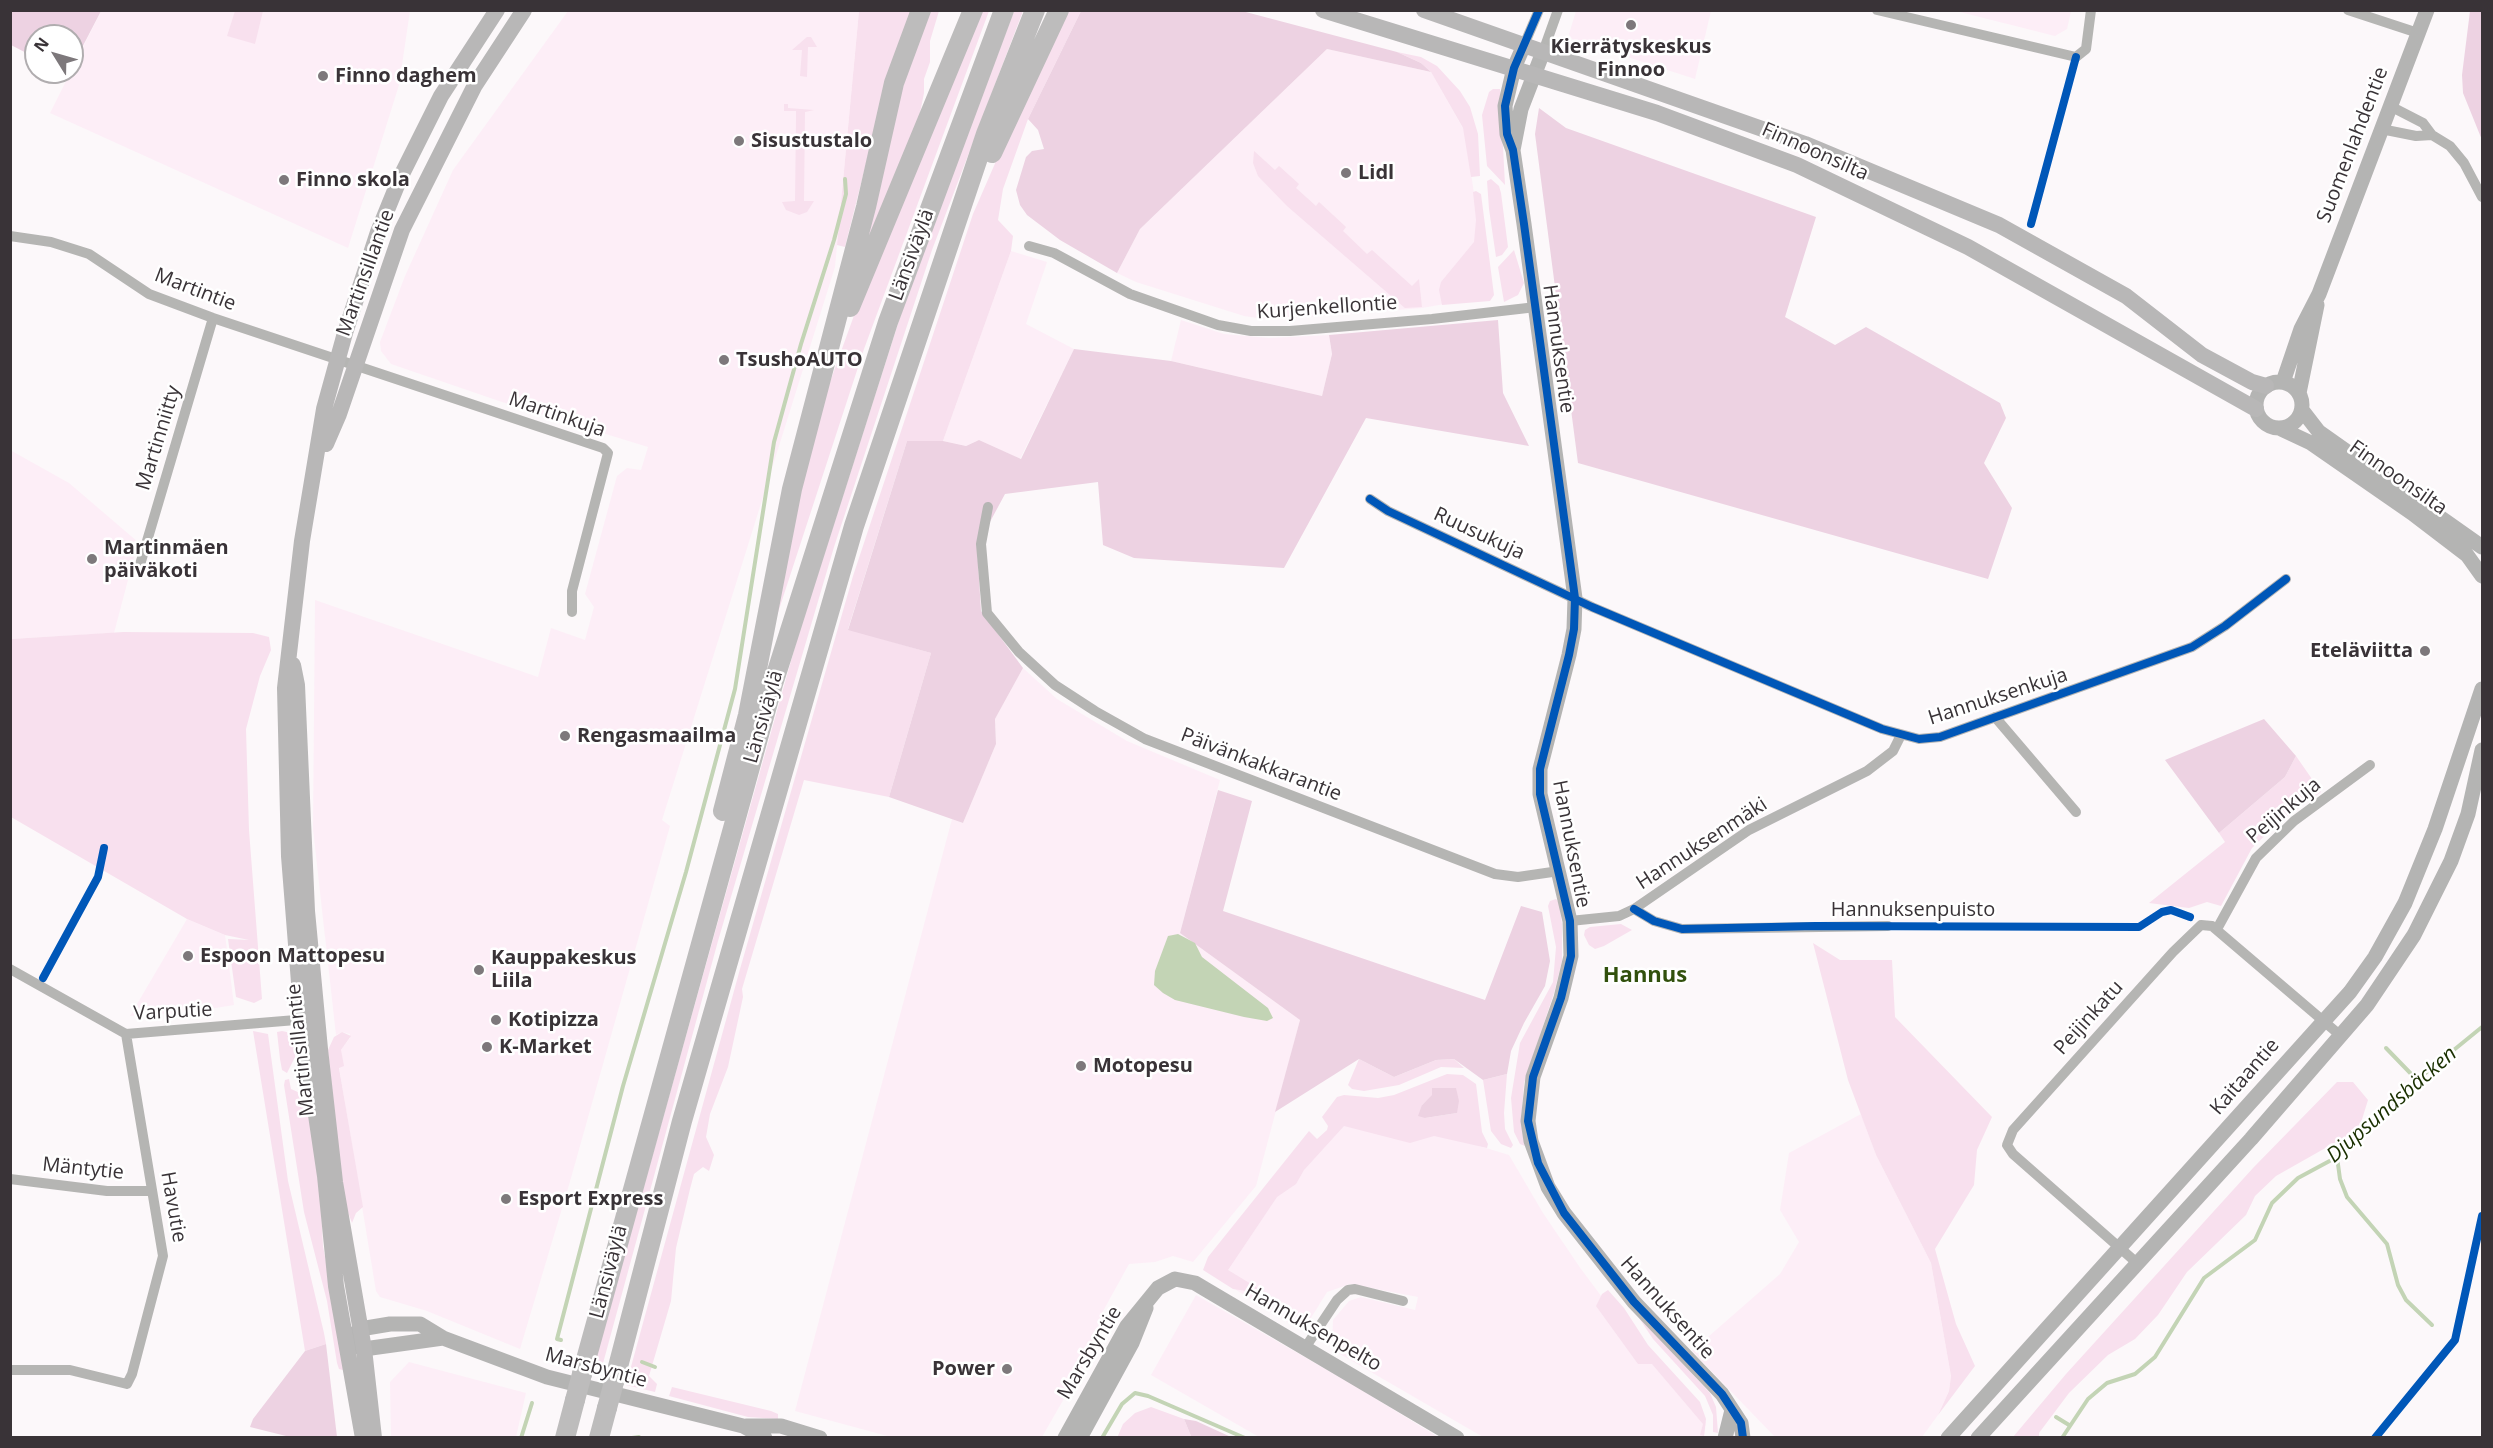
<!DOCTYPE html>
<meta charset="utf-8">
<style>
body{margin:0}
#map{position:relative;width:2493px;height:1448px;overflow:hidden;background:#fcf8fa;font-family:"Open Sans",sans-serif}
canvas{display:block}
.frame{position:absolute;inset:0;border:12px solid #393337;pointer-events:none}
.north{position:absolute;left:24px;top:24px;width:60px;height:60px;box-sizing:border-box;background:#fff;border:2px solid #b0adaf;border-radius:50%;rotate:307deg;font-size:16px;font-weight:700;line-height:24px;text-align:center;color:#393337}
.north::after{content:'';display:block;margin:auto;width:21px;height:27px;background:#7d787b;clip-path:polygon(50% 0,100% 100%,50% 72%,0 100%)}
</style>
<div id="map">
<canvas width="2493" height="1448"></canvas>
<div class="frame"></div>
<div class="north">N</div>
</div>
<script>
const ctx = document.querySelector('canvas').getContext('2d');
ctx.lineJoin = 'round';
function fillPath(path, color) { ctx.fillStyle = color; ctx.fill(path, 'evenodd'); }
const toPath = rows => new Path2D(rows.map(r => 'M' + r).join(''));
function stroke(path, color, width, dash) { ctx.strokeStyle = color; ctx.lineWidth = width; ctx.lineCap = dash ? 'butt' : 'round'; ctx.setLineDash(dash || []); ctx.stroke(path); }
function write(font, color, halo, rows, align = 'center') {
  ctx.font = font + ' "Open Sans",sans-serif'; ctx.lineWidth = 5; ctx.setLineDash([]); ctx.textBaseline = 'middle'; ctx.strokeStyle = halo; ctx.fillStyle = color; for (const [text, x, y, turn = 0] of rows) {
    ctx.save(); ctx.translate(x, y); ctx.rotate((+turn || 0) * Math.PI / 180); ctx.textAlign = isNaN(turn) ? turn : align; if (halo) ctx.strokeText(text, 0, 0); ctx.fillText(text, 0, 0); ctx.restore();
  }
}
const built = toPath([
 [101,11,410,11,399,85,348,248,50,113],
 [568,11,859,11,835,267,662,820,670,826,569,1185,520,1349,427,1311,380,1297,376,1291,339,1067,341,1050,350,1038,350,1034,342,1032,336,1035,313,829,315,600,538,677,551,628,585,640,594,607,585,594,617,476,627,468,641,470,648,447,502,402,391,364,381,351,380,342,405,276,453,170],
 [1576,11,1711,11,1695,79,1572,39,1569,34],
 [1956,11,2071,11,2067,29,2055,36],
 [1327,49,1431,72,1465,132,1489,296,1422,308,1271,320,1244,316,1136,282,1117,273,1140,229],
 [1011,251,1047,262,1026,324,1074,349,1020,459,979,440,966,446,943,441],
 [1181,320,1224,334,1269,338,1329,335,1332,354,1322,396,1171,361],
 [10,450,69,483,138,542,114,633,11,639],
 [1023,668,1057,699,1127,741,1220,780,1180,933,1300,1020,1256,1186,1193,1262,1173,1256,1155,1262,1129,1264,1102,1313,1105,1327,1042,1437,891,1437,795,1411,952,819,963,823,996,744,995,719],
 [187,919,225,935,234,1005,191,1012,130,1016],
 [1861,1114,1876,1155,1931,1263,1951,1376,1949,1391,1938,1415,1922,1437,1775,1437,1692,1351,1780,1274,1799,1242,1780,1210,1789,1153],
 [1342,1123,1430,1131,1509,1155,1543,1213,1581,1269,1643,1352,1706,1422,1704,1438,1483,1437,1340,1354,1332,1346,1333,1320,1349,1301,1361,1297,1415,1310,1418,1297,1350,1284,1327,1292,1311,1318,1287,1322,1211,1274,1258,1209],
 [1196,1295,1352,1384,1438,1437,1259,1437,1151,1375],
 [409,1362,526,1393,516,1437,391,1437,390,1382]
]);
const green = toPath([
 [235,11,263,11,255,44,227,36],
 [859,11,911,11,883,96,845,247,837,245],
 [929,11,939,11,930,41,930,62,924,79,924,93,919,118,865,246,899,98],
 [979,11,989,11,864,349,772,631,790,529,817,418,865,285],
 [1014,11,1023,11,932,250,834,547,718,941,602,1367,594,1364,798,636,912,280],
 [1068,11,1081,11,1028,119,1003,189,998,220,1013,236,1011,251,943,441,907,441,848,629,931,653,889,797,804,780,742,989,743,997,728,1067,710,1114,706,1137,714,1155,709,1171,703,1167,694,1174,690,1189,676,1248,671,1301,649,1376,657,1384,655,1392,626,1385,740,969,853,576,973,214,1017,113],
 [807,37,811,37,817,47,808,47,807,77,800,76,802,50,792,50],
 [1397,52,1421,57,1437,66,1460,91,1470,107,1478,134,1480,176,1471,177,1463,128,1431,72,1421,63],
 [1493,89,1500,89,1505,185,1487,166,1482,115,1489,92],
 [784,104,788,104,788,108,814,110,805,112,804,201,814,201,807,212,799,215,786,210,782,202,795,201,796,118,796,111,784,111],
 [1254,151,1275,170,1279,166,1299,184,1296,188,1316,206,1319,202,1346,227,1343,231,1367,254,1372,250,1412,286,1419,279,1422,307,1405,308,1287,206,1258,176,1253,163],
 [1491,179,1499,186,1501,193,1508,247,1502,255,1496,257,1489,209,1487,181],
 [1476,191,1481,194,1494,295,1490,301,1442,305,1439,290,1441,282,1474,242,1476,220,1473,192],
 [1514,250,1524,283,1518,295,1504,302,1498,267],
 [123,632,253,633,269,637,271,650,260,676,246,729,249,830,262,999,254,1003,236,997,228,939,249,940,225,935,187,919,11,817,11,639],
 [2296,756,2321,792,2276,825,2252,848,2221,906,2207,902,2189,908,2149,903,2225,842,2219,833,2285,777],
 [1556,899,1559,902,1562,924,1562,961,1554,993,1524,1083,1521,1122,1525,1146,1520,1144,1514,1132,1511,1098,1520,1043,1553,982,1556,947,1548,906,1550,901],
 [1621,924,1632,930,1604,946,1595,949,1589,945,1584,935,1585,930,1590,927],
 [1813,943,1840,960,1892,960,1895,1017,1992,1117,1977,1150,1974,1185,1935,1249,1956,1324,1975,1366,1938,1415,1949,1391,1951,1376,1931,1263,1876,1155,1848,1080],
 [253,1031,268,1034,288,1181,324,1333,326,1344,305,1351],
 [282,1031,291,1033,295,1040,295,1057,287,1073,282,1070,280,1059,277,1032],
 [342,1032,351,1036,341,1050,344,1066,339,1068,363,1207,356,1213,352,1223,342,1196,328,1050,334,1037],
 [1359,1059,1394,1077,1436,1060,1454,1059,1464,1068,1441,1067,1399,1085,1364,1091,1352,1089,1348,1085],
 [1447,1074,1463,1075,1476,1084,1482,1132,1488,1144,1487,1148,1434,1136,1410,1143,1344,1126,1304,1170,1296,1184,1277,1197,1228,1270,1261,1290,1259,1293,1233,1289,1203,1270,1208,1257,1309,1131,1317,1139,1327,1130,1328,1126,1322,1117,1337,1097,1344,1095,1378,1098,1394,1095],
 [1433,1088,1457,1113,1425,1118,1422,1105,1433,1095],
 [1507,1074,1504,1113,1505,1129,1513,1145,1511,1148,1501,1144,1491,1131,1483,1080],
 [289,1079,291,1089,300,1093,311,1122,320,1188,323,1246,346,1371,339,1369,337,1363,327,1301,304,1212,284,1085,285,1080],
 [2337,1082,2353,1082,2368,1100,2359,1129,2276,1176,2255,1196,2246,1215,2187,1272,2158,1315,2135,1339,2108,1355,2069,1393,2039,1433,2039,1437,2013,1437,2066,1374,2253,1168],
 [1608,1290,1624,1308,1648,1345,1700,1402,1706,1419,1704,1436,1700,1435,1703,1424,1652,1364,1638,1364,1596,1306,1602,1294],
 [1637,1315,1710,1393,1716,1407,1718,1433,1713,1432,1713,1415,1705,1396,1653,1339],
 [672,1387,771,1411,778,1414,778,1419,748,1417,669,1396],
 [1151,1407,1184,1419,1191,1436,1197,1437,1117,1438,1123,1424,1135,1413]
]);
const forest = toPath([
 [10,11,11,10,101,11,72,67,72,36,36,36,36,58,11,45],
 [1081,11,1242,11,1397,52,1421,63,1431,72,1327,49,1140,229,1117,273,1060,240,1027,215,1020,205,1016,190,1026,157,1032,151,1044,149,1038,130,1028,119],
 [2470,11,2482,11,2482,140,2463,93,2462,75],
 [1539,108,1566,128,1816,217,1785,317,1835,345,1866,327,2000,403,2006,418,1984,463,2012,508,1988,579,1578,463,1535,134],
 [1498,320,1503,393,1529,446,1366,418,1284,568,1134,558,1103,545,1098,482,1005,494,977,546,981,611,1023,668,995,719,996,744,963,823,889,797,931,653,848,630,907,441,943,441,966,446,979,440,1021,459,1074,349,1171,361,1322,396,1332,354,1329,335],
 [2264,719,2296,756,2285,777,2219,833,2165,760],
 [1218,790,1252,801,1223,911,1485,1000,1521,906,1542,912,1550,961,1545,986,1524,1023,1511,1051,1507,1074,1483,1080,1454,1059,1436,1060,1394,1077,1359,1059,1275,1112,1300,1020,1180,933],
 [1432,1088,1456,1088,1459,1101,1457,1113,1425,1118,1418,1116,1422,1105,1432,1095],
 [326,1344,337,1437,290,1437,250,1427,253,1419,305,1351],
 [1184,1419,1196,1421,1231,1437,1191,1436]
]);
const water = toPath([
 [1178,934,1195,943,1202,957,1268,1008,1273,1018,1267,1021,1244,1017,1175,1000,1163,993,1154,985,1155,971,1168,936]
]);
const stream = toPath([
 [2386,1048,2417,1080],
 [2337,1157,2340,1179,2347,1197,2387,1244,2398,1285,2406,1300,2432,1325],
 [561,1340,557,1339,623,1086,686,872,735,689,774,442,801,344,834,240,846,194,845,179],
 [642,1362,655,1367],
 [2056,1417,2069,1425],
 [521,1438,532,1403],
 [632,1438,639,1437],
 [1102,1438,1122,1404,1135,1393,1148,1396,1245,1438],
 [2062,1438,2088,1399,2107,1383,2135,1374,2155,1357,2204,1278,2255,1240,2272,1203,2298,1178,2337,1157,2377,1123,2417,1080,2482,1027]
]);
const street = toPath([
 [1877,10,2076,57,2086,49,2091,10],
 [2348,10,2418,33],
 [1524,45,1539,10],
 [1543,52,1558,10],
 [2390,106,2423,123,2432,135,2450,146,2464,163,2482,197],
 [2381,129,2416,136,2432,135],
 [10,236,51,242,89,254,149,294,213,318,603,448,608,453,572,591,572,612],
 [1029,246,1054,253,1130,294,1218,325,1251,331,1290,331,1432,319,1536,307],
 [1370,499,1388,511,1592,607,1882,729,1919,739,1940,737,2192,647,2225,626,2286,579],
 [988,507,981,544,987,613,1019,652,1055,685,1095,711,1145,739,1495,874,1518,877,1559,871],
 [139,568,213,318],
 [1995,717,2076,812],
 [1634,909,1654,921,1682,929,1888,926],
 [1570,921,1619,916,1634,909,1749,830,1867,771,1893,751,1901,735],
 [2217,929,2256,858,2294,821,2370,765],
 [10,969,126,1034,308,1019],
 [10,1179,107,1191,151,1191],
 [2137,1263,2013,1154,2007,1145,2013,1130,2173,952,2201,925,2212,926,2341,1036],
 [1305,1348,1337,1300,1348,1290,1355,1289,1403,1301],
 [10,1370,70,1370,127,1384,132,1374,163,1256,126,1034]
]);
const secondary = toPath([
 [1524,45,1514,68,1505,106,1507,134,1513,150,1524,224,1575,598,1574,629,1569,655,1540,769,1540,794,1570,921,1571,956,1561,998,1533,1077,1528,1121,1531,1141,1548,1187,1564,1213,1634,1302,1722,1394,1741,1423,1743,1438],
 [1513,150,1521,109,1543,52],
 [2283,382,2301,329,2319,294,2427,10],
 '2256 405a23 23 0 1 1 46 0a23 23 0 1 1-46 0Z',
 [2299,393,2317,305],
 [2302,410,2319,432,2482,547],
 [2279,428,2311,443,2412,513,2467,555,2482,576],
 [443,1338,364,1349,346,1342,360,1329,390,1324,420,1324,443,1338,547,1377,743,1426,765,1438],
 [746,1426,781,1426,820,1438],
 [1065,1438,1127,1326,1158,1288,1175,1279,1195,1283,1205,1289,1457,1438],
 [1080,1438,1132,1343,1146,1308],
 [1725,1438,1732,1410],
 [1948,1438,2350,992,2375,957,2405,903,2435,829,2482,689],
 [1978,1438,2251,1139,2367,1005,2414,935,2451,861,2468,814,2482,750]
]);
const primary = toPath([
 [1323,10,1657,113,1797,165,1968,247,2256,409],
 [1424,10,1805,144,1999,225,2126,296,2202,355,2252,382,2266,386],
 [326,444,339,414,402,230,475,85,524,10],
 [293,665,297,685,307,911,320,1049,335,1182,364,1349,374,1438],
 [363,1438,336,1286,325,1176,302,1020,289,856,285,688,302,541,324,409,345,333,378,232,400,178,441,96,497,10]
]);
const highway = toPath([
 [992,153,1059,10],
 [850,307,973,10],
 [723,811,748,715,792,489,866,207,894,83,921,10],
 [582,1374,773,684,888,322,1004,10],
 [614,1382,682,1121,854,526,986,134,1035,10],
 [565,1438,575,1400],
 [599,1438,607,1408]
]);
const highwayBridge = toPath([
 [575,1400,582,1374],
 [607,1408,614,1382]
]);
const cycleway = toPath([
 [1539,10,1514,68,1505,106,1507,134,1513,150,1524,224,1575,598,1574,629,1569,655,1540,769,1540,794,1570,921,1571,956,1561,998,1533,1077,1528,1121,1538,1163,1564,1213,1634,1302,1722,1394,1741,1423,1743,1438],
 [2031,224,2076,57],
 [1370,499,1388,511,1592,607,1882,729,1919,739,1940,737,2192,647,2225,626,2286,579],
 [1634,909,1654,921,1682,929,1816,926,2139,927,2162,912,2171,910,2190,917],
 [43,978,98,877,104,848],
 [2375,1438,2455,1340,2482,1216]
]);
const markers = [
 [1631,25,6,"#7d787b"],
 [323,76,6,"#7d787b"],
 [739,141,6,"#7d787b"],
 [1346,173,6,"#7d787b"],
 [284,180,6,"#7d787b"],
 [724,360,6,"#7d787b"],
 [92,559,6,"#7d787b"],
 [2425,651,6,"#7d787b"],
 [565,736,6,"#7d787b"],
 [188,956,6,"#7d787b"],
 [479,970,6,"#7d787b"],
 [496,1020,6,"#7d787b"],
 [487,1047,6,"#7d787b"],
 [1081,1066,6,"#7d787b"],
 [506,1199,6,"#7d787b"],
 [1007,1369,6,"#7d787b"]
];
const poiNames = [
 ["Kierrätyskeskus",1631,47,"center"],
 ["Finnoo",1631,70,"center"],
 ["Finno daghem",335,76],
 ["Sisustustalo",751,141],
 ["Lidl",1358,173],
 ["Finno skola",296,180],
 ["TsushoAUTO",736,360],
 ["Martinmäen",104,548],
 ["päiväkoti",104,571],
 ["Eteläviitta",2413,651,"right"],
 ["Rengasmaailma",577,736],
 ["Espoon Mattopesu",200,956],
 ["Kauppakeskus",491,958],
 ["Liila",491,981],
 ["Kotipizza",508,1020],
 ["K-Market",499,1047],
 ["Motopesu",1093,1066],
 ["Esport Express",518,1199],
 ["Power",995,1369,"right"]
];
const streetNames = [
 ["Suomenlahdentie",2353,145,-69],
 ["Finnoonsilta",1815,152,24],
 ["Länsiväylä",912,255,-70],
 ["Martinsillantie",366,273,-70],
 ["Martintie",195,290,21],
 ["Kurjenkellontie",1327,308,-4],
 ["Hannuksentie",1558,349,82],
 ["Martinkuja",557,415,19],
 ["Martinniitty",159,438,-73],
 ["Finnoonsilta",2398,478,35],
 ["Ruusukuja",1479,534,25],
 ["Hannuksenkuja",1998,697,-18],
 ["Länsiväylä",764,717,-74],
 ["Päivänkakkarantie",1261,765,21],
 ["Peijinkuja",2284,811,-40],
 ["Hannuksentie",1571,844,79],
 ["Hannuksenmäki",1702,844,-33],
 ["Hannuksenpuisto",1913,910],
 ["Varputie",173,1012,-3],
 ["Peijinkatu",2089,1018,-48],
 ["Martinsillantie",301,1050,-96],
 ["Kaitaantie",2245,1077,-49],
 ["Mäntytie",83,1169,6],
 ["Havutie",173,1207,80],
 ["Länsiväylä",609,1272,-75],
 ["Hannuksentie",1667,1308,48],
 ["Hannuksenpelto",1313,1328,30],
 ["Marsbyntie",1090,1353,-59],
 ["Marsbyntie",596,1368,15]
];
const waterNames = [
 ["Djupsundsbäcken",2392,1105,-41]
];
const quarterNames = [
 ["Hannus",1645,976]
];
fillPath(built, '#fdeef7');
fillPath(green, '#f8e0ee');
fillPath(forest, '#edd2e2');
fillPath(water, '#c3d4b5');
stroke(stream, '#c3d4b5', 4);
stroke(street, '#b5b5b3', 10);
stroke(secondary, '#b4b4b3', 15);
stroke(primary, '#b8b7b7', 16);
stroke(highway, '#bdbcbc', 20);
stroke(highwayBridge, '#bdbcbc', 20);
stroke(cycleway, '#0057b8', 8);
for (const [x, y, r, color] of markers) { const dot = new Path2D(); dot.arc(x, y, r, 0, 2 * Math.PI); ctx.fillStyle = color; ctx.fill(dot); stroke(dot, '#fff', 2); }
write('bold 20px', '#393337', '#fff', poiNames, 'left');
write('20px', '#393337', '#fff', streetNames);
write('italic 21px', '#1a3000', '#fff', waterNames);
write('bold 22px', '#31500c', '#fff', quarterNames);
</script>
